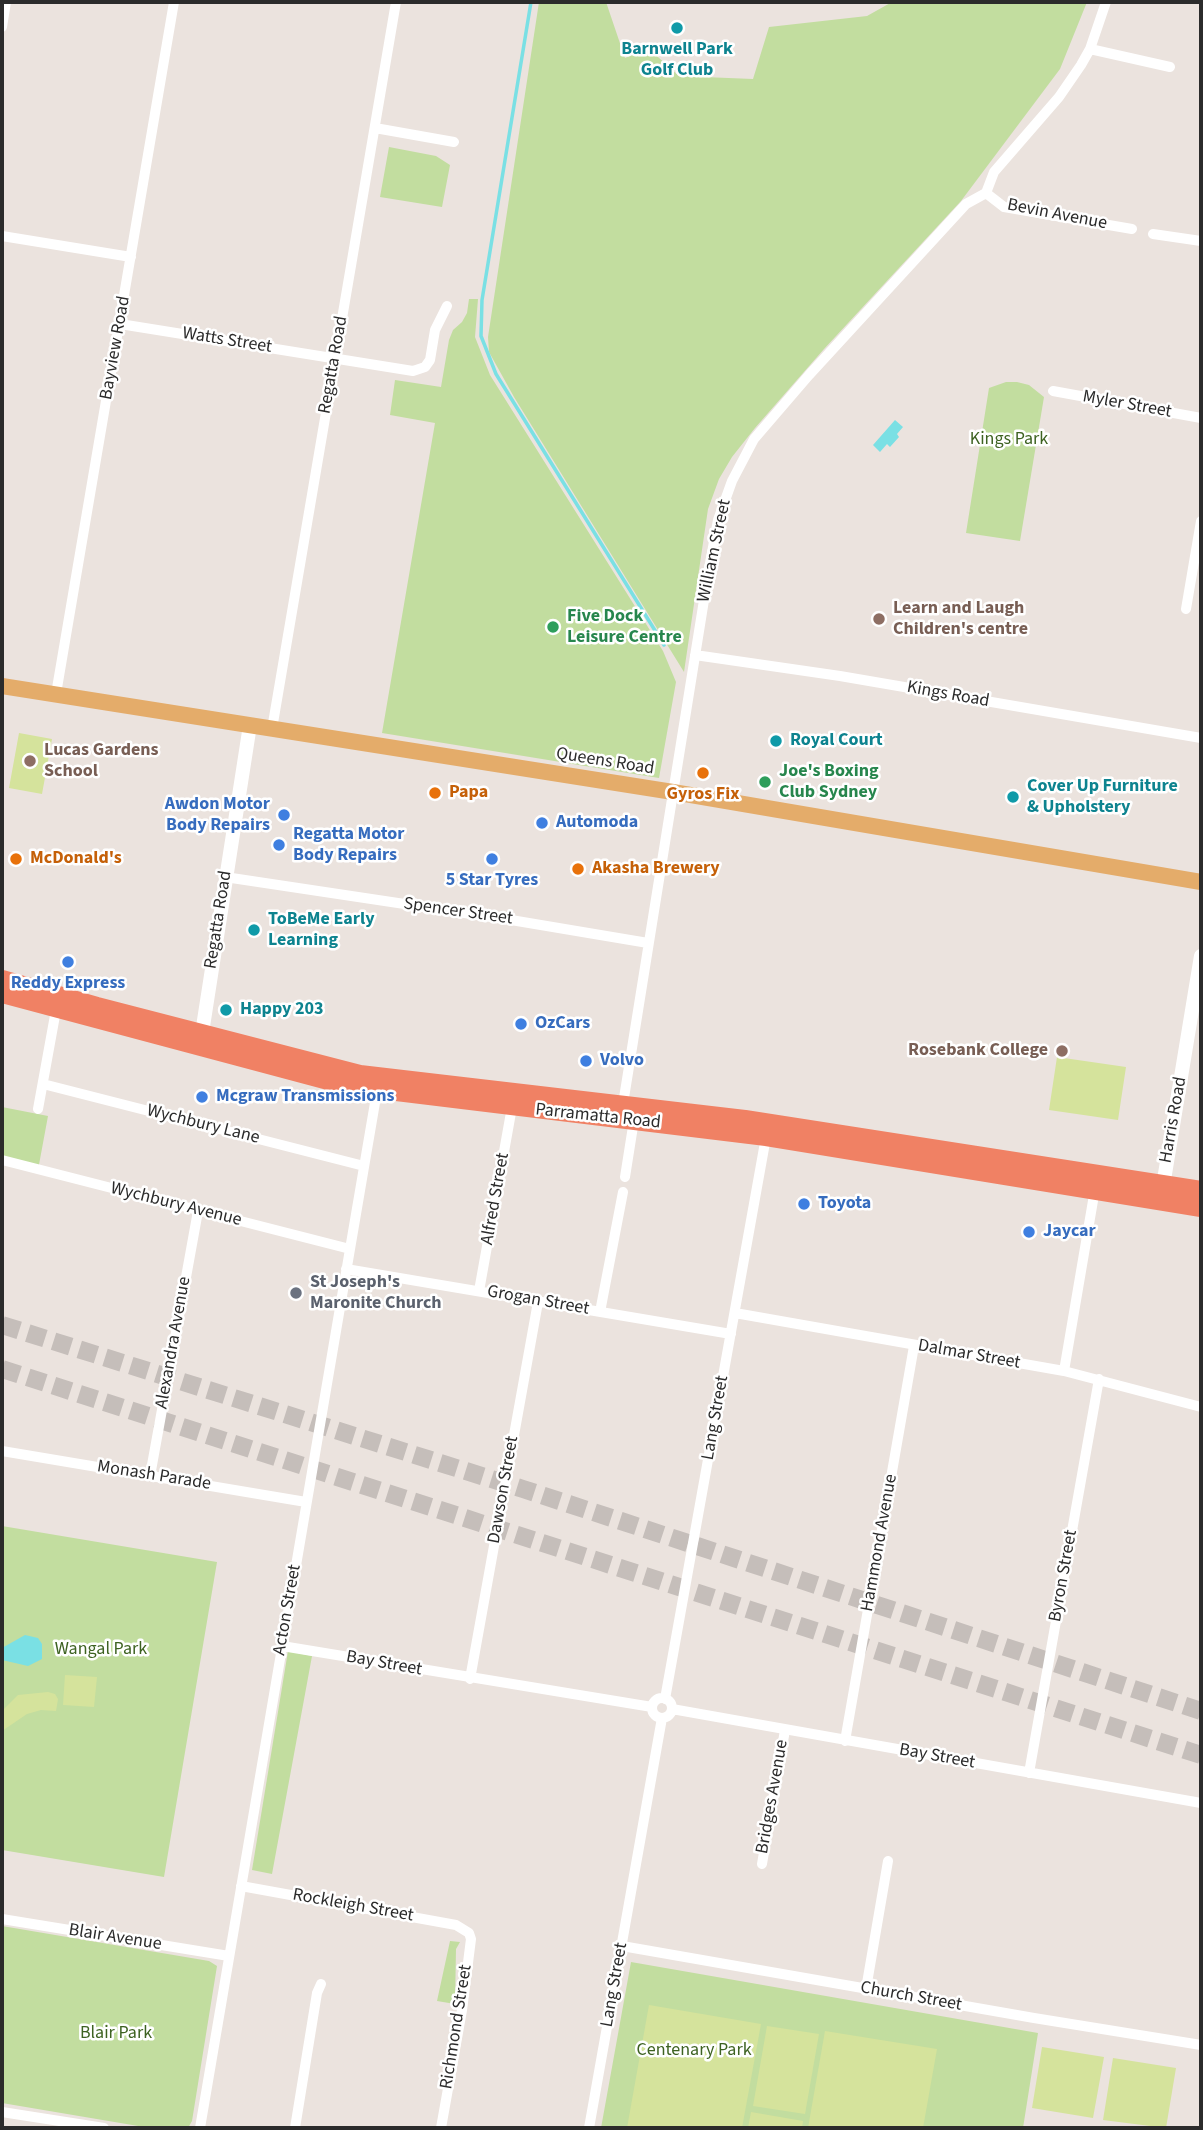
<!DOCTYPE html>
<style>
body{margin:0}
#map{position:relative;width:1203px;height:2130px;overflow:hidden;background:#ebe3de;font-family:"Source Sans 3",sans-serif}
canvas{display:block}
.frame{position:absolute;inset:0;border:4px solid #2b2b2b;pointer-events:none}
</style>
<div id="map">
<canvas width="1203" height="2130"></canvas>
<div class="frame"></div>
</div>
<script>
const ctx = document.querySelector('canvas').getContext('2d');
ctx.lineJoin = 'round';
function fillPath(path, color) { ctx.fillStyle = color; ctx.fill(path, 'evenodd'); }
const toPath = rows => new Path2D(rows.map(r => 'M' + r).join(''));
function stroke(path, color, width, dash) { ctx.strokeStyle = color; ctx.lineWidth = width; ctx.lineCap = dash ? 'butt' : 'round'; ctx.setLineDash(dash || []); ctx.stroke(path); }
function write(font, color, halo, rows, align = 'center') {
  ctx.font = font + ' "Source Sans 3",sans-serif'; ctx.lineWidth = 5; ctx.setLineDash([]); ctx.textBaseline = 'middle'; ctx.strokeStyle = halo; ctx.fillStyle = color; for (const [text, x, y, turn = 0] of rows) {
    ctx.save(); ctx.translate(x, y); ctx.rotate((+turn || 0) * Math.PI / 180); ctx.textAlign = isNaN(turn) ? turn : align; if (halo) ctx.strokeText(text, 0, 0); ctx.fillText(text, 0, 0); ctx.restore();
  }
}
const green = toPath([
 [539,2,606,2,625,58,648,48,679,76,753,79,769,27,867,16,892,2,1087,2,1060,69,961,201,824,349,755,428,732,457,719,479,708,509,684,672,514,397,489,352,488,337],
 [389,147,436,156,450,165,442,207,380,197],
 [469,299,478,299,475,337,490,375,663,651,676,682,659,778,382,733,435,423,390,415,395,380,441,387,449,340,453,330,462,322,467,313],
 [1006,382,1017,382,1029,385,1044,397,1020,541,966,533,989,388],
 [2,1107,48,1116,38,1170,2,1160],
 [2,1526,217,1562,164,1877,2,1850],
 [288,1651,312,1656,272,1874,252,1870],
 [2,1926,209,1961,217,1966,192,2121,188,2128,150,2128,2,2103],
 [450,1941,460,1942,456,1949,455,2004,437,2001],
 [631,1962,1038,2033,1023,2128,601,2128]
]);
const pitch = toPath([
 [19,733,52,739,42,794,9,788],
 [1057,1057,1126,1067,1118,1120,1049,1110],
 [65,1675,97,1677,94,1707,63,1705],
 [48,1692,55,1694,58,1699,56,1711,41,1710,27,1714,2,1731,2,1711,18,1695],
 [649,2005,761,2024,742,2128,627,2128],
 [767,2026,819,2034,805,2114,753,2106],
 [825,2031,937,2049,923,2128,808,2128],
 [1042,2047,1104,2057,1093,2118,1032,2108],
 [1113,2058,1176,2068,1166,2128,1103,2120],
 [751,2112,803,2121,802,2128,748,2128]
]);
const water = toPath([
 [895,420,903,427,897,434,899,437,890,447,887,444,880,452,873,445],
 [25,1635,38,1638,42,1644,42,1659,28,1666,2,1660,2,1648]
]);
const stream = toPath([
 [531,2,482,300,481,336,496,374,664,645]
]);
const highwayTunnel = toPath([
 [2,1325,523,1489,1201,1711],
 [2,1369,1201,1755]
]);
const street = toPath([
 [2,27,6,2],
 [1090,49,1170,67],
 [375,128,454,142],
 [986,193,1004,207,1132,229],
 [1153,234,1201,241],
 [2,236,131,257],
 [120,324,413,371,425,367,430,360,435,330,447,306],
 [1053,391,1201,418],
 [1186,609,1201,521],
 [695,655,840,676,1201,738],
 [56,694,174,2],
 [272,729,396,2],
 [225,877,511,920,648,943],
 [43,1084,364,1166],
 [623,1104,709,569,718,520,732,481,754,439,809,375,966,204,986,193,994,172,1059,97,1081,65,1090,49,1106,2],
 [38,1109,56,1010],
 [2,1160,350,1249],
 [625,1177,634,1120],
 [346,1269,731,1334],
 [479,1291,512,1107],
 [600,1312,623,1192],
 [735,1313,1064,1371,1201,1407],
 [1064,1371,1095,1189],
 [2,1451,306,1502],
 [150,1476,198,1211],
 [282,1646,652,1707],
 [470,1679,538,1302],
 '652 1708a10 10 0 1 1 20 0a10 10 0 1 1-20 0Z',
 [665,1699,766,1137],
 [672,1709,1201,1803],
 [845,1741,914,1346],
 [1029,1773,1099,1379],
 [762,1864,785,1730],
 [241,1886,456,1925,469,1933,471,1939,462,2010,441,2128],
 [2,1919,229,1956],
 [622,1946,1034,2018,1201,2045],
 [866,1989,888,1861],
 [2,2112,104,2128],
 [200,2128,377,1091],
 [295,2128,317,1993,321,1984],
 [589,2128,662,1718]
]);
const secondary = toPath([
 [202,1033,250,725],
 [1162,1192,1201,956]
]);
const primary = toPath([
 [2,686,673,792,1201,882]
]);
const highway = toPath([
 [2,979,97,1006,360,1074,745,1119,1201,1190],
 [2,994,347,1086,766,1137,1201,1208]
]);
const markers = [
 [677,28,7,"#0f9aa8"],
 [879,619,7,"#8d6e63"],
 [553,627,7,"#2e9e5b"],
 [776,741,7,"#0f9aa8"],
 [30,761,7,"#8d6e63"],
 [703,773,7,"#e8710a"],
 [765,782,7,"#2e9e5b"],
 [435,793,7,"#e8710a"],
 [1013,797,7,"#0f9aa8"],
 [284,815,7,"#3f7fe0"],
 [542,823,7,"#3f7fe0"],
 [279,845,7,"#3f7fe0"],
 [16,859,7,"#e8710a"],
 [492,859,7,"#3f7fe0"],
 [578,869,7,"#e8710a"],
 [254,930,7,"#0f9aa8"],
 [68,962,7,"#3f7fe0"],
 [226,1010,7,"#0f9aa8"],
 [521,1024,7,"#3f7fe0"],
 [1062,1051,7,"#8d6e63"],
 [586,1061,7,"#3f7fe0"],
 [202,1097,7,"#3f7fe0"],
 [804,1204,7,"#3f7fe0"],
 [1029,1232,7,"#3f7fe0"],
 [296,1293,7,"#6b7280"]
];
const cultureNames = [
 ["Barnwell Park",677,50,"center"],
 ["Golf Club",677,71,"center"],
 ["Royal Court",790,741],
 ["Cover Up Furniture",1027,787],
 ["& Upholstery",1027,808],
 ["ToBeMe Early",268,920],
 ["Learning",268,941],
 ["Happy 203",240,1010]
];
const streetNames = [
 ["Bevin Avenue",1057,215,11],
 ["Watts Street",227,341,9],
 ["Bayview Road",116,348,-80],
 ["Regatta Road",334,365,-80],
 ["Myler Street",1127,405,10],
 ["William Street",715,551,-78],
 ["Kings Road",948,695,10],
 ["Queens Road",605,762,9],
 ["Spencer Street",458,912,8],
 ["Regatta Road",219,920,-81],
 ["Parramatta Road",598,1117,6],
 ["Harris Road",1174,1120,-80],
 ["Wychbury Lane",203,1125,14],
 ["Alfred Street",496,1199,-80],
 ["Wychbury Avenue",176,1205,14],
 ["Grogan Street",538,1301,10],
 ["Alexandra Avenue",174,1343,-80],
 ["Dalmar Street",969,1355,10],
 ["Lang Street",716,1418,-80],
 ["Monash Parade",154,1476,9],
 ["Dawson Street",504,1490,-80],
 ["Hammond Avenue",880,1543,-80],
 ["Byron Street",1064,1576,-80],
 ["Acton Street",288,1610,-80],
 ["Bay Street",384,1664,10],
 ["Bay Street",937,1757,10],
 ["Bridges Avenue",773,1797,-80],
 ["Rockleigh Street",353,1906,10],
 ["Blair Avenue",115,1938,9],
 ["Lang Street",615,1985,-80],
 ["Church Street",911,1997,10],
 ["Richmond Street",457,2027,-81]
];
const parkNames = [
 ["Kings Park",1009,440],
 ["Wangal Park",101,1650],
 ["Blair Park",116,2034],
 ["Centenary Park",694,2051]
];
const educationNames = [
 ["Learn and Laugh",893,609],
 ["Children's centre",893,630],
 ["Lucas Gardens",44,751],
 ["School",44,772],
 ["Rosebank College",1048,1051,"right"]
];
const leisureNames = [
 ["Five Dock",567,617],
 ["Leisure Centre",567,638],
 ["Joe's Boxing",779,772],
 ["Club Sydney",779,793]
];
const foodNames = [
 ["Papa",449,793],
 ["Gyros Fix",703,795,"center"],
 ["McDonald's",30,859],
 ["Akasha Brewery",592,869]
];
const shopNames = [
 ["Awdon Motor",270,805,"right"],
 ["Body Repairs",270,826,"right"],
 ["Automoda",556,823],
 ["Regatta Motor",293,835],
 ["Body Repairs",293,856],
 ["5 Star Tyres",492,881,"center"],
 ["Reddy Express",68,984,"center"],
 ["OzCars",535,1024],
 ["Volvo",600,1061],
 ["Mcgraw Transmissions",216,1097],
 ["Toyota",818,1204],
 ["Jaycar",1043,1232]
];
const worshipNames = [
 ["St Joseph's",310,1283],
 ["Maronite Church",310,1304]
];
fillPath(green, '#c2dd9f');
fillPath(pitch, '#d5e39c');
fillPath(water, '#7ae0e4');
stroke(stream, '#7ae0e4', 3.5);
stroke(highwayTunnel, '#c5beba', 18, [18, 9]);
stroke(street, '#fff', 10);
stroke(secondary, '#fff', 14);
stroke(primary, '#e4ac6a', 16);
stroke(highway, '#f08164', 18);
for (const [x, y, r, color] of markers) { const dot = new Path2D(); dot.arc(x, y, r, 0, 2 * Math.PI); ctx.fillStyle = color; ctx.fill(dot); stroke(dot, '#fff', 2.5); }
write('bold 18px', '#0d838f', '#fff', cultureNames, 'left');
write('18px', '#2b2b2b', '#fff', streetNames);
write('18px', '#3d6221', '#fff', parkNames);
write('bold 18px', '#785e54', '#fff', educationNames, 'left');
write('bold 18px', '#27864d', '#fff', leisureNames, 'left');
write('bold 18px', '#c56008', '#fff', foodNames, 'left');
write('bold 18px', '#366cbe', '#fff', shopNames, 'left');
write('bold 18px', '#5b616d', '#fff', worshipNames, 'left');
</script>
